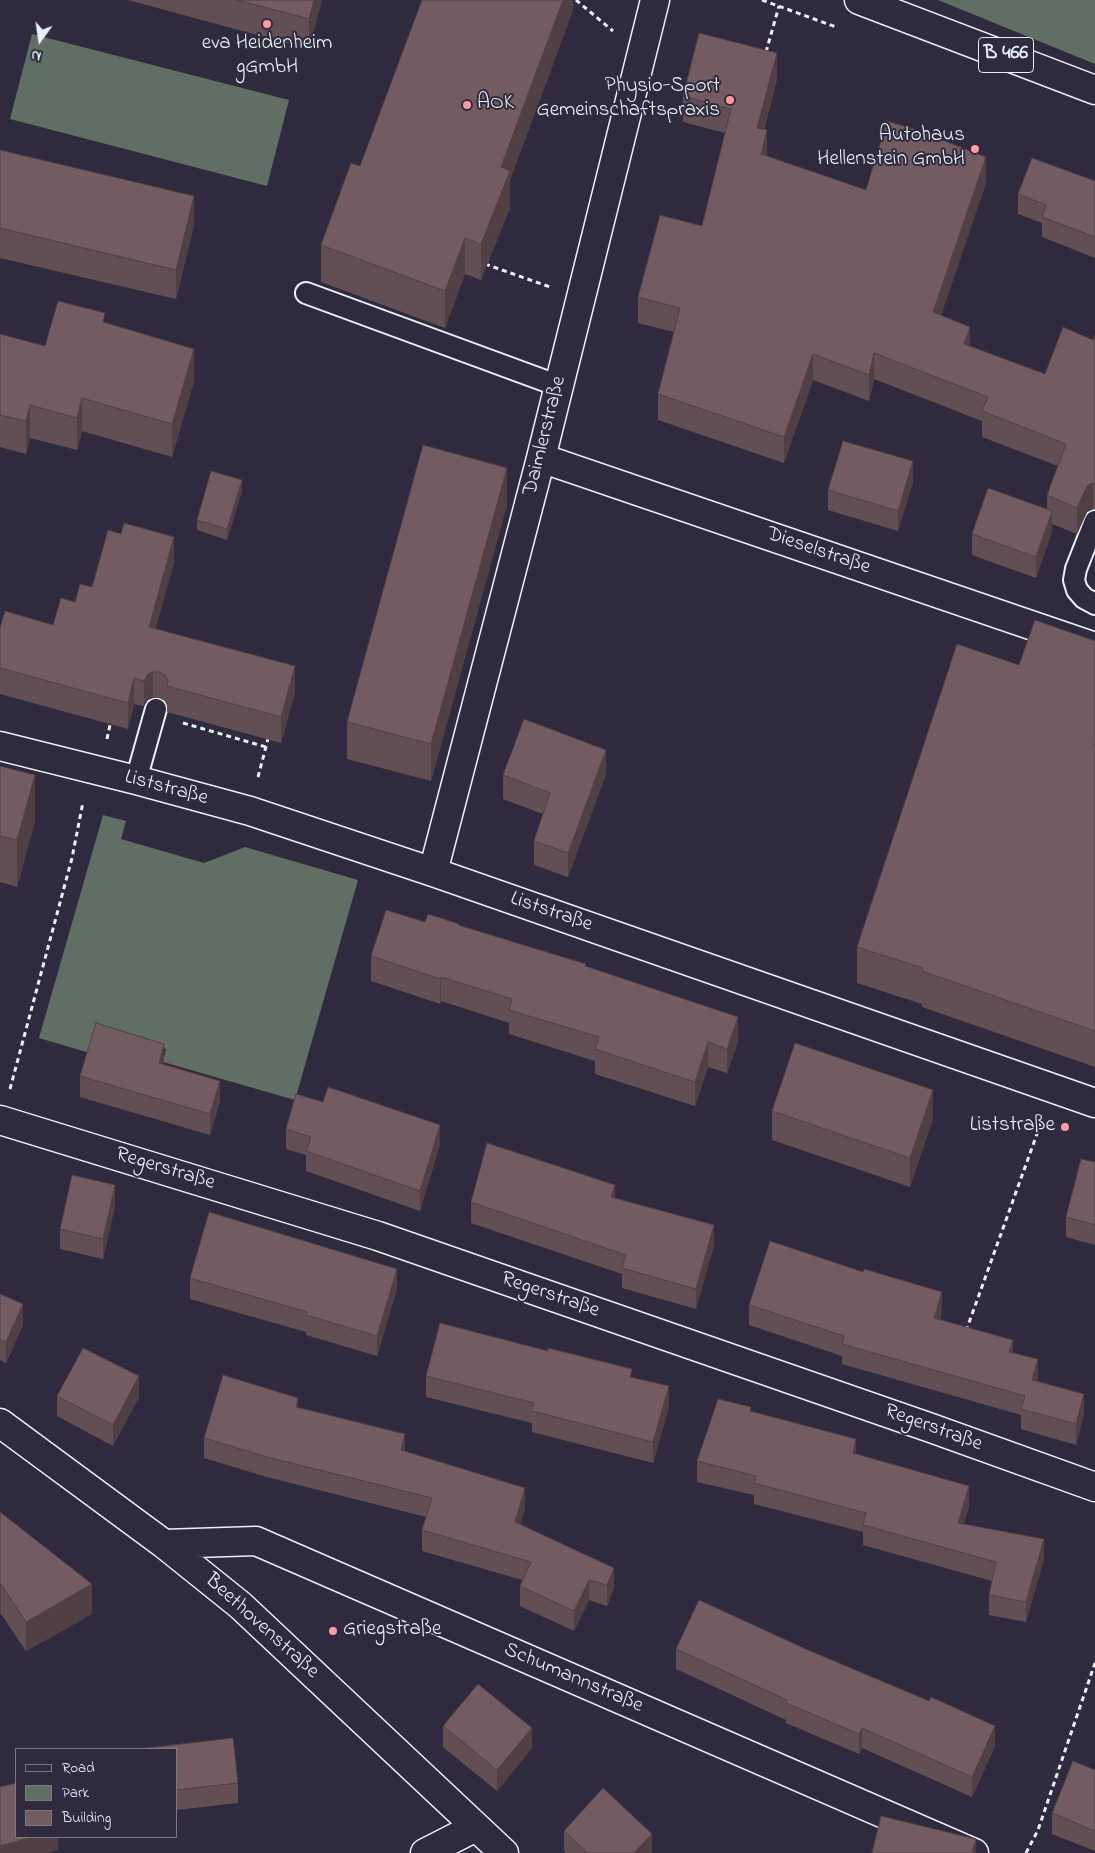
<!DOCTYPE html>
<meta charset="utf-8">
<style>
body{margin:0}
#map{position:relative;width:1095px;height:1853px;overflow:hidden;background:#2f2a3d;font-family:"Indie Flower",sans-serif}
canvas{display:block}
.legend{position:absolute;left:15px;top:1748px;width:162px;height:90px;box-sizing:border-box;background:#2f2a3d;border:1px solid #797a88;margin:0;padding:6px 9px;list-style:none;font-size:15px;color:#e8f1f8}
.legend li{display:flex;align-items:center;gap:10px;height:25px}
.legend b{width:25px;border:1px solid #797a88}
.north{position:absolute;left:15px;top:15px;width:50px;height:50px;-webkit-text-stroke:4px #2f2a3d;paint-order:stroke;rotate:194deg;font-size:14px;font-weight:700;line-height:20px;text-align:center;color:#e8f1f8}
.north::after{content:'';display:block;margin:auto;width:18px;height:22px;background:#e8f1f8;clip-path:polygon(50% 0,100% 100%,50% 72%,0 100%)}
</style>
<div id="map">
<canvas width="1095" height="1853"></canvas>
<ul class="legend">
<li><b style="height:6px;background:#2f2a3d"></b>Road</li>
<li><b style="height:14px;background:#606e64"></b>Park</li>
<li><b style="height:14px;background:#725c61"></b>Building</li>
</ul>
<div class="north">N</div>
</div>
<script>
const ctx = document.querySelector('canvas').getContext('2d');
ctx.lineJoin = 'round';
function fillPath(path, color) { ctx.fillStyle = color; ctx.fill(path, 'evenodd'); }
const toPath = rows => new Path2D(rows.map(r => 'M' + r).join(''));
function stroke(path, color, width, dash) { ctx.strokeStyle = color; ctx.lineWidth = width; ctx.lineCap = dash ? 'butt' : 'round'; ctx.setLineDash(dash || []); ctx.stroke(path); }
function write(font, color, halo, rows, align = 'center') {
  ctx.font = font + ' "Indie Flower",sans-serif'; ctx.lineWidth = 4; ctx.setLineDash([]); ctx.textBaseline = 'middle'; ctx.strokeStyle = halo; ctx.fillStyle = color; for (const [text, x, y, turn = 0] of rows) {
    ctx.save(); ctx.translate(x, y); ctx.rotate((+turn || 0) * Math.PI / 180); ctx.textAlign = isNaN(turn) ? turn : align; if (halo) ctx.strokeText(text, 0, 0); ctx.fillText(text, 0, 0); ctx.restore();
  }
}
const green = toPath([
 [938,0,1095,0,1095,64],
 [32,34,289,100,267,186,10,119],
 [103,815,126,821,121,839,204,863,245,847,358,880,295,1100,163,1062,166,1049,100,1030,93,1054,39,1038]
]);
const path = toPath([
 [576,0,613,31],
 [762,0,836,27],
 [766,52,779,6],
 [485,264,550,287],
 [183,723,266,747],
 [107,739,111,720],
 [258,777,268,739],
 [10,1089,72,858,83,802],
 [966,1331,1042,1120],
 [1026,1853,1038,1830,1095,1663]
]);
const lane = toPath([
 [306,293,559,386],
 [1095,521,1076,569,1074,580,1077,590,1084,598,1095,604],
 [136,780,156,709]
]);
const street = toPath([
 [541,458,1095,647],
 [0,746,136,780,250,811,433,872,1095,1103],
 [433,872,541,458,655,0],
 [0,1120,378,1236,931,1428,1095,1487],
 [0,1423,164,1544,240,1605,504,1853],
 [164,1544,256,1541,974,1853],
 [425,1853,476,1827]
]);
const primary = toPath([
 [859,0,1095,90]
]);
const wall = toPath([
 [128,0,322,0,309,49],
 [573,0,573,10,510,180,510,208,481,280,465,274,445,328,321,282,321,245,360,166],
 [777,79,764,130,767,156,866,190,986,183,941,315,970,346,1045,374,1093,340,1095,335,1095,510,1093,509,1087,512,1077,534,1052,524,1052,531,1036,578,972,555,972,534,1047,509,1047,495,1058,466,982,437,982,421,874,379,869,401,813,380,784,463,658,420,658,394,674,332,638,323,638,297,702,226,725,133,683,122,683,96],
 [0,150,194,225,176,299,0,258],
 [1095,181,1095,258,1042,237,1042,223,1018,214,1018,194],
 [105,323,194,381,172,457,82,431,77,450,30,438,26,454,0,447,0,334,45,346],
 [913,482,898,531,828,510,828,490],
 [242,491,227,540,197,530,197,520],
 [507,505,431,781,347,759,347,722],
 [174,563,155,629,295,692,281,743,167,712,167,706,165,701,159,698,153,698,148,700,144,706,134,704,128,729,0,694,0,628,53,625,75,602,92,587],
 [1095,641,1095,1067,922,1007,922,1004,857,983,857,947,1019,665],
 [0,766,35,821,17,887,0,882],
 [606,774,568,877,534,865,534,841,543,814,503,799,503,775],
 [425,922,459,925,586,966,738,1041,727,1073,708,1067,695,1106,595,1074,595,1061,509,1034,509,1023,441,1001,440,1004,371,981,371,956],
 [164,1064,220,1101,210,1135,80,1097,80,1076],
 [772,1111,933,1119,910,1187,772,1140],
 [286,1129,440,1144,420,1211,306,1171,306,1155,286,1149],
 [1095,1162,1095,1245,1066,1237,1066,1217],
 [615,1198,714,1245,696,1309,622,1288,622,1274,471,1223,471,1202],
 [115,1206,103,1259,60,1249,60,1229],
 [190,1278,397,1289,377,1356,306,1335,306,1332,190,1299],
 [0,1294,23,1325,6,1363,0,1360],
 [749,1305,942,1312,940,1320,1013,1352,1038,1380,1038,1381,1084,1414,1076,1445,1021,1429,1021,1415,842,1364,842,1356,749,1325],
 [426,1376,632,1377,669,1407,653,1463,532,1432,532,1423,426,1397],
 [57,1396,139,1397,113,1446,57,1416],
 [298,1408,405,1451,525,1509,520,1524,614,1588,607,1606,589,1600,574,1631,520,1606,520,1586,522,1580,422,1551,422,1530,426,1517,267,1477,204,1458,204,1438],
 [751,1411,856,1454,969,1506,964,1524,1044,1559,1026,1622,989,1615,989,1595,992,1581,863,1545,863,1532,754,1504,754,1495,697,1482,697,1461],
 [0,1512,92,1614,26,1651,1,1614],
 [676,1649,995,1746,972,1797,862,1748,859,1754,786,1723,786,1720,676,1669],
 [443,1726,532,1748,497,1791,443,1747],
 [176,1749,238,1783,238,1803,176,1810],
 [1095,1770,1095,1851,1052,1834,1052,1813],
 [564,1831,652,1853,566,1853,564,1851]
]);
const shadedWall = toPath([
 [314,0,322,0,309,49,309,19],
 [563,0,573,0,573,10,510,180,510,208,481,280,481,244,501,167],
 [777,53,777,79,757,154,757,128],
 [767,130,767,156,761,154],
 [986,157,986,183,933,338,933,312],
 [194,196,194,225,176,299,176,270],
 [465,238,465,274,445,328,445,291],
 [970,327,970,353,964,344],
 [194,349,194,381,172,457,172,424],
 [874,353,874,379,869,401,869,375],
 [813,354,813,380,784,463,784,437],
 [82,398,82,431,77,450,77,418],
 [30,405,30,438,26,454,26,421],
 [913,461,913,482,898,531,898,511],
 [507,468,507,505,431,781,431,744],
 [242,480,242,491,227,540,227,529],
 [1093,483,1093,509,1087,512,1077,534,1077,508,1087,486],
 [1052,511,1052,531,1036,578,1036,557],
 [174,537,174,563,149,653,149,627],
 [295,666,295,692,281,743,281,717],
 [153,672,153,698,148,700,144,706,144,681,148,674],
 [134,678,134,704,128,729,128,703],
 [606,750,606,774,568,877,568,853],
 [35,775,35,821,17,887,17,840],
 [441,977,441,1001,440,1004,440,979],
 [738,1017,738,1041,727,1073,727,1049],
 [708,1042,708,1067,695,1106,695,1082],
 [164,1044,164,1064,159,1063],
 [220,1081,220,1101,210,1135,210,1114],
 [933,1090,933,1119,910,1187,910,1158],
 [440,1125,440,1144,420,1211,420,1191],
 [115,1185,115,1206,103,1259,103,1239],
 [615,1185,615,1206,611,1197],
 [714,1225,714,1245,696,1309,696,1289],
 [397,1269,397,1289,377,1356,377,1336],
 [942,1292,942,1312,934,1339,934,1318],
 [23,1304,23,1325,6,1363,6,1342],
 [1013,1340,1013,1360,1009,1352],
 [1038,1359,1038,1380,1032,1400,1032,1380],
 [139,1376,139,1397,113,1446,113,1425],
 [669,1386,669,1407,653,1463,653,1442],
 [1084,1394,1084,1414,1076,1445,1076,1424],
 [298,1398,298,1418,296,1407],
 [405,1434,405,1455,401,1450],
 [856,1439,856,1460,853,1453],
 [969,1486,969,1506,958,1543,958,1523],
 [525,1488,525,1509,515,1542,515,1522],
 [1044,1539,1044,1559,1026,1622,1026,1602],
 [614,1568,614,1588,607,1606,607,1585],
 [589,1580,589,1600,574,1631,574,1611],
 [1,1584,1,1614,0,1614,0,1585],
 [92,1584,92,1614,26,1651,26,1622],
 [995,1726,995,1746,972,1797,972,1777],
 [532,1728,532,1748,497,1791,497,1770],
 [862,1728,862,1748,859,1754,859,1734],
 [652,1834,652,1853,634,1853],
 [33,1837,58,1837,58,1850,48,1853,0,1853,0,1846],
 [976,1839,976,1853,972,1853]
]);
const building = toPath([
 [237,0,314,0,309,19,237,0],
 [422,0,563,0,501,167,510,171,481,244,465,238,445,291,321,245,351,163,360,166,422,0],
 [699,33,777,53,757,128,767,130,761,154,866,190,887,121,914,129,986,157,933,312,970,327,964,344,1045,374,1063,327,1093,340,1095,335,1095,484,1093,483,1087,486,1077,508,1047,495,1066,444,982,411,988,397,874,353,869,375,813,354,784,437,658,394,680,308,638,297,660,215,702,226,731,109,683,96,699,33],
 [0,150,194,196,176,270,0,228,0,150],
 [1032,158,1095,181,1095,237,1042,217,1046,205,1018,194,1032,158],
 [58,301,105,313,103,322,194,349,172,424,82,398,77,418,30,405,26,421,0,415,0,334,45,346,58,301],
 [843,441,913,461,898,511,828,490,843,441],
 [423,445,507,468,431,744,347,722,423,445],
 [211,471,242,480,227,529,197,520,211,471],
 [988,488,1052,511,1036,557,972,534,988,488],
 [124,523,174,537,149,627,295,666,281,717,167,686,168,681,165,675,159,672,153,672,148,674,144,681,134,678,128,703,0,668,0,628,5,611,53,625,61,598,75,602,80,584,92,587,108,530,121,534,124,523],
 [1035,620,1095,641,1095,743,1094,745,1095,745,1095,1031,922,971,923,968,857,947,957,644,1019,665,1035,620],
 [524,719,606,750,568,853,534,841,550,793,503,775,524,719],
 [0,766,35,775,17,840,0,836,0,766],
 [386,910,425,922,428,914,459,924,458,925,586,964,585,966,738,1017,727,1049,708,1042,695,1082,595,1049,599,1037,509,1010,512,999,441,977,440,979,371,956,386,910],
 [96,1023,164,1044,159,1063,220,1081,210,1114,80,1076,96,1023],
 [795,1043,933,1090,910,1158,772,1111,795,1043],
 [328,1087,440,1125,420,1191,306,1151,311,1137,286,1129,296,1094,323,1102,328,1087],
 [487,1143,615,1185,611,1197,714,1225,696,1289,622,1268,626,1255,471,1202,487,1143],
 [1081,1159,1095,1162,1095,1225,1066,1217,1081,1159],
 [72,1175,115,1185,103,1239,60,1229,72,1175],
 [209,1212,397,1269,377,1336,306,1315,307,1312,190,1278,209,1212],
 [770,1241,863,1272,864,1269,942,1292,934,1318,1013,1340,1009,1352,1038,1359,1032,1380,1084,1394,1076,1424,1021,1409,1025,1396,842,1344,844,1336,749,1305,770,1241],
 [0,1294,23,1304,6,1342,0,1340,0,1294],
 [440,1323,548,1351,548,1348,632,1369,630,1377,669,1386,653,1442,532,1411,534,1403,426,1376,440,1323],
 [83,1348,139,1376,113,1425,57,1396,83,1348],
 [223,1375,298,1398,296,1407,405,1434,401,1450,525,1488,515,1522,614,1568,607,1585,589,1580,574,1611,520,1586,531,1562,422,1530,432,1498,267,1457,204,1438,223,1375],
 [718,1399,751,1407,750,1411,856,1439,853,1453,969,1486,958,1523,1044,1539,1026,1602,989,1595,996,1562,863,1525,866,1513,754,1483,756,1476,697,1461,718,1399],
 [0,1512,92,1584,26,1622,1,1584,0,1585,0,1512],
 [699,1600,808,1650,929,1701,931,1697,995,1726,972,1777,862,1728,859,1734,786,1703,787,1700,676,1649,699,1600],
 [478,1684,532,1728,497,1770,443,1726,478,1684],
 [233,1738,238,1783,176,1790,176,1749,138,1749,233,1738],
 [1073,1761,1095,1770,1095,1831,1052,1813,1073,1761],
 [16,1783,16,1837,33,1837,0,1846,0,1787,16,1783],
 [603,1788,652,1834,634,1853,588,1853,564,1831,603,1788],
 [881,1816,976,1839,972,1853,872,1853,881,1816]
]);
const markers = [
 [267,24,5,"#ff9aa2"],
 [730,100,5,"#ff9aa2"],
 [467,105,5,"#ff9aa2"],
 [975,149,5,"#ff9aa2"],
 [1065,1127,5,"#ff9aa2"],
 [333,1631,5,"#ff9aa2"]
];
const shields = [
 [1006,55,55]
];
const shieldNames = [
 ["B 466",1006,55]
];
const poiNames = [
 ["eva Heidenheim",267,45,"center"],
 ["gGmbH",267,69,"center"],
 ["Physio-Sport",720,88],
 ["Gemeinschaftspraxis",720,112],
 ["AOK",477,105,"left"],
 ["Autohaus",965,137],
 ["Hellenstein GmbH",965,161],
 ["Liststraße",1055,1127],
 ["Griegstraße",343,1631,"left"]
];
const streetNames = [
 ["Daimlerstraße",546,436,-76],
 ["Dieselstraße",818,552,19],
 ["Liststraße",166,789,15],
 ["Liststraße",551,913,19],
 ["Regerstraße",165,1170,17],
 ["Regerstraße",550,1296,19],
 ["Regerstraße",933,1429,20],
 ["Beethovenstraße",261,1627,42],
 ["Schumannstraße",573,1679,23]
];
fillPath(green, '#606e64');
stroke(lane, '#e8f1f8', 24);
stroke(street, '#e8f1f8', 31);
stroke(primary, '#e8f1f8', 31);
stroke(path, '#e8f1f8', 3, [5, 4]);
stroke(lane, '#2f2a3d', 20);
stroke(street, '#2f2a3d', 28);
stroke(primary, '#2f2a3d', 28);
fillPath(wall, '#624f53');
fillPath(shadedWall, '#504044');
fillPath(building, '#725c61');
stroke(building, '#504044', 1);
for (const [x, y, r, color] of markers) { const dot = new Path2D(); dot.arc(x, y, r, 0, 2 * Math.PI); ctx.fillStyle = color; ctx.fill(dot); stroke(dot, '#2f2a3d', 2); }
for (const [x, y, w] of shields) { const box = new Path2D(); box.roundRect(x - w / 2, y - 17.5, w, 35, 4); ctx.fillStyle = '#2f2a3d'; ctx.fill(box); stroke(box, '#e8f1f8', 1); }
write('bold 20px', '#e8f1f8', null, shieldNames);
write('21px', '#e8f1f8', '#2f2a3d', poiNames, 'right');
write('21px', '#e8f1f8', '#2f2a3d', streetNames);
</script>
